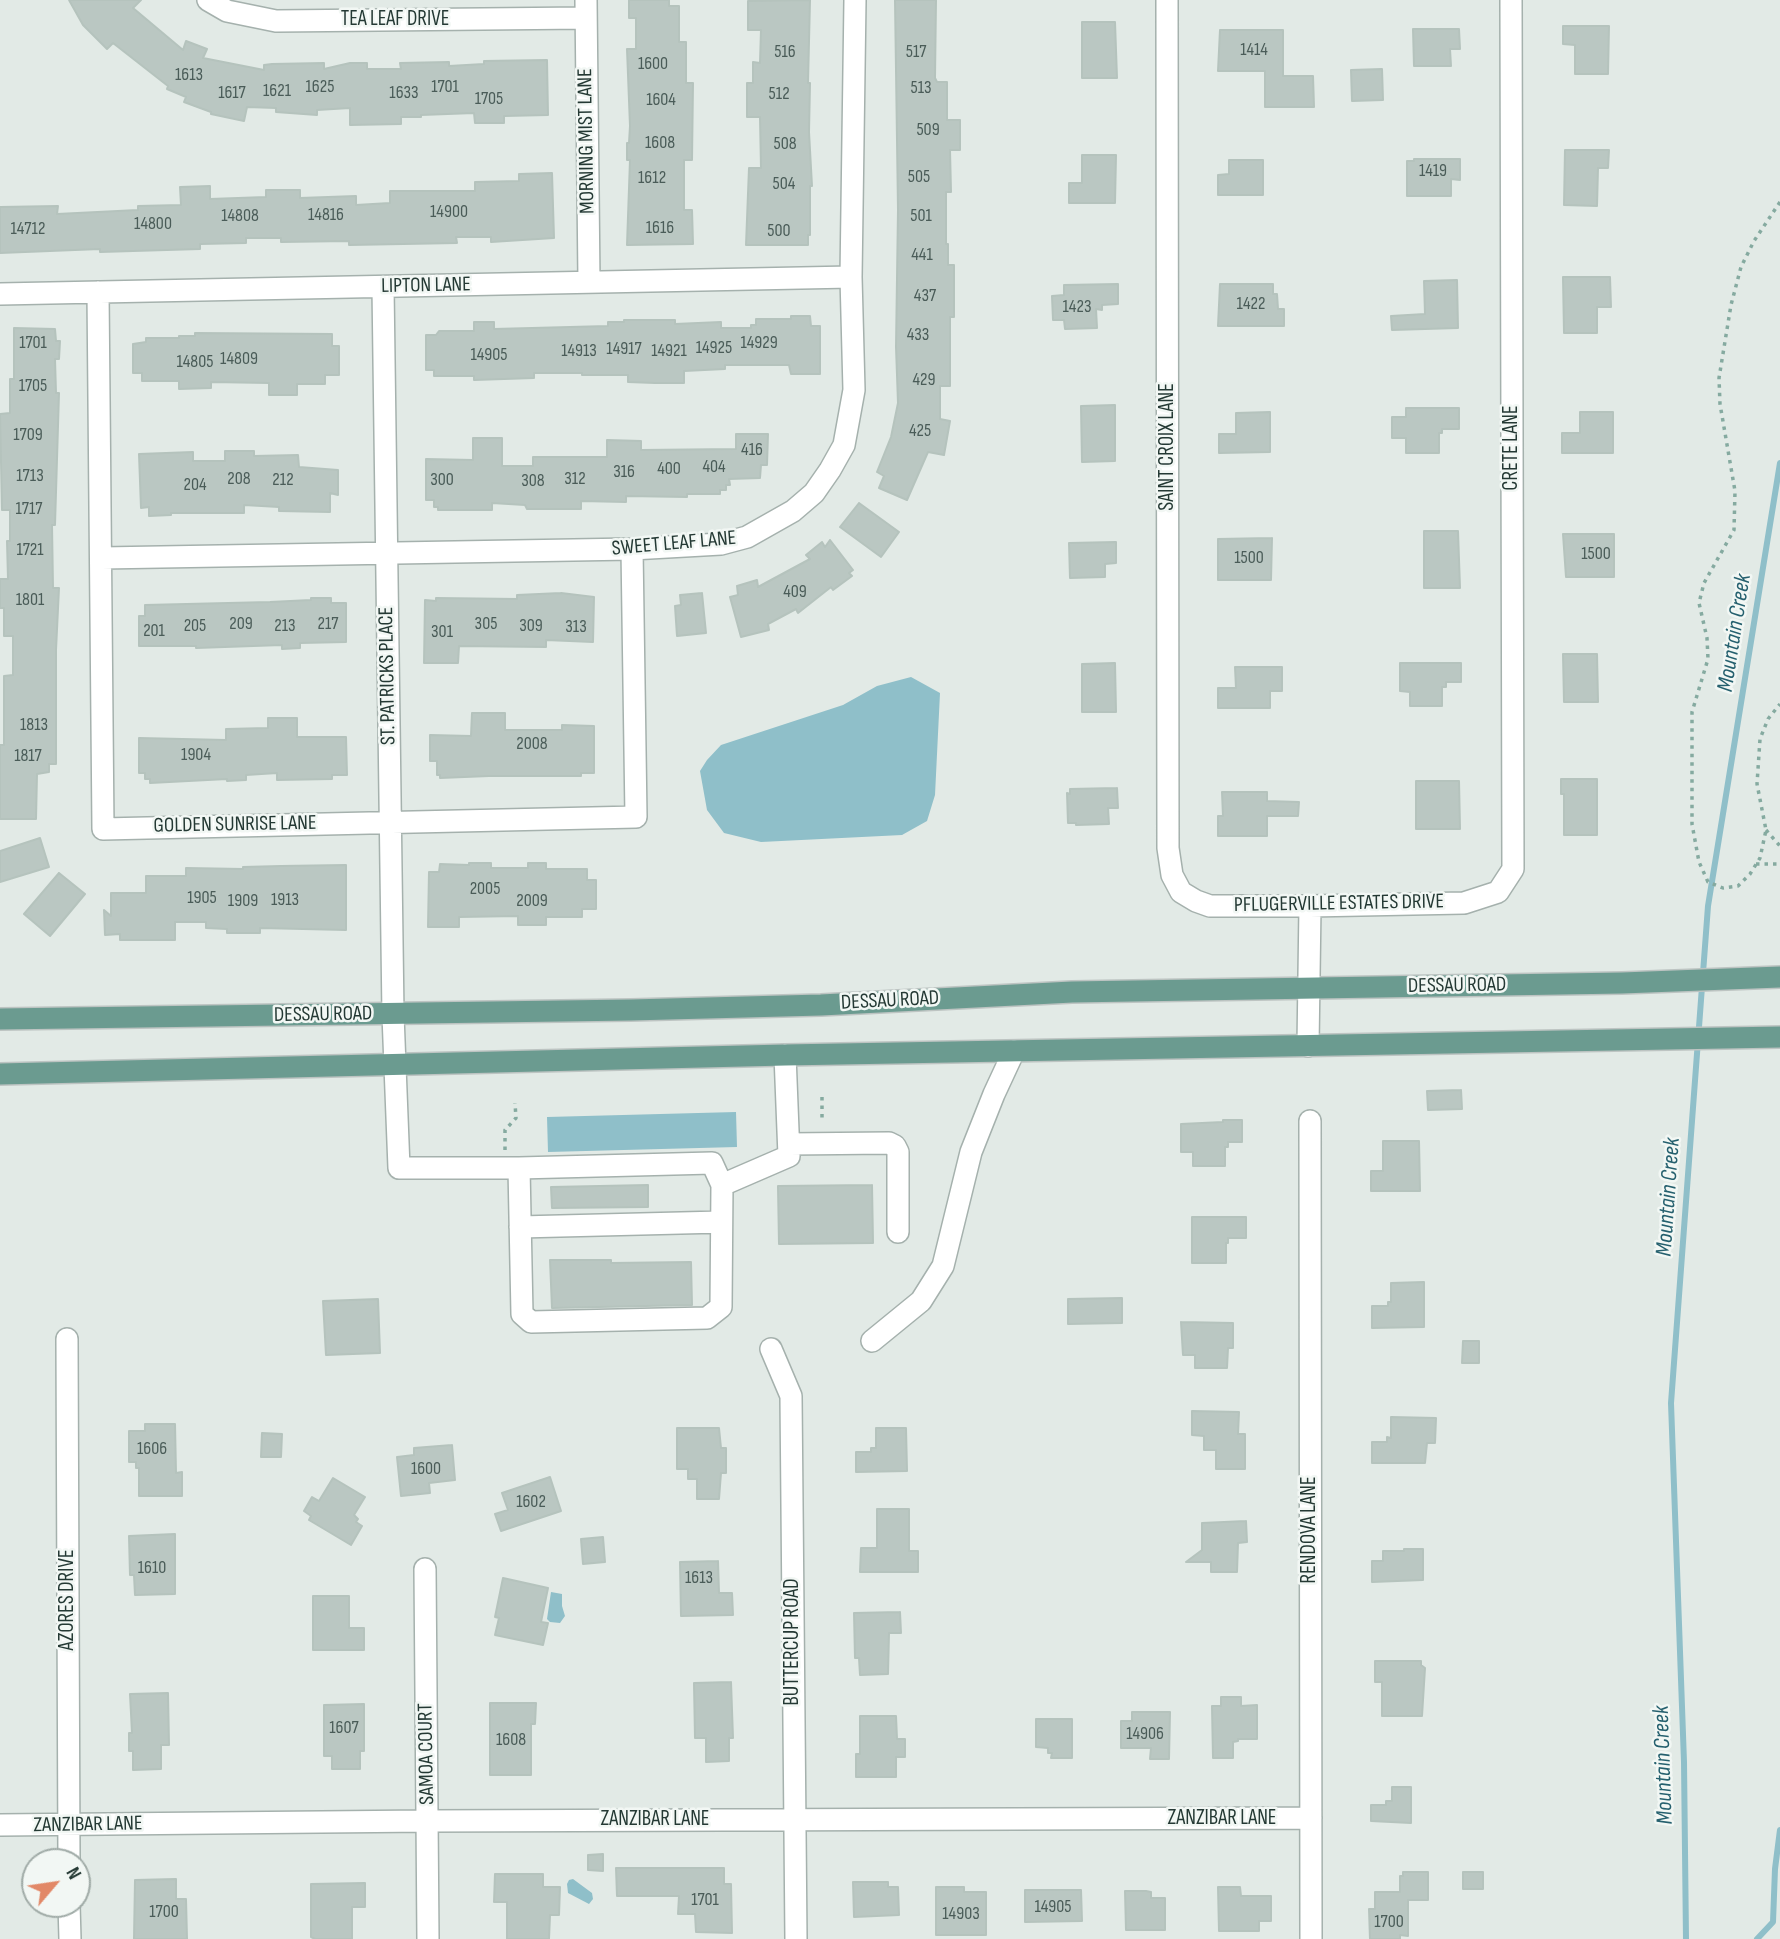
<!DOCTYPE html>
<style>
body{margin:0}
#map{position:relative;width:1780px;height:1939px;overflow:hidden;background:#e2eae6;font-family:"Sofia Sans Condensed",sans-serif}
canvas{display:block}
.north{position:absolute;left:21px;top:1848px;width:70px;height:70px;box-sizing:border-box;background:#f2f7f4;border:2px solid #a0aba7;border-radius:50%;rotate:61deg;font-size:19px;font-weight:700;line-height:28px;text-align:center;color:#243934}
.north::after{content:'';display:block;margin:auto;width:24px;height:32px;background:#e28867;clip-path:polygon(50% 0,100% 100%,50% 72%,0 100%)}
</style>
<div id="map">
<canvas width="1780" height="1939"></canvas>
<div class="north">N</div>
</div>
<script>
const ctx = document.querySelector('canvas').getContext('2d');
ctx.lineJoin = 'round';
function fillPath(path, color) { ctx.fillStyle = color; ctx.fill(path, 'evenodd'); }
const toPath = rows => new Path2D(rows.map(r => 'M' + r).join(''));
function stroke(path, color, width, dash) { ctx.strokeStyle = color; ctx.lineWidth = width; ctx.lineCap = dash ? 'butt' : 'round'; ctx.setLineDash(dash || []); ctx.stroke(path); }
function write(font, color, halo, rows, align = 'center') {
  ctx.font = font + ' "Sofia Sans Condensed",sans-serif'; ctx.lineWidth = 5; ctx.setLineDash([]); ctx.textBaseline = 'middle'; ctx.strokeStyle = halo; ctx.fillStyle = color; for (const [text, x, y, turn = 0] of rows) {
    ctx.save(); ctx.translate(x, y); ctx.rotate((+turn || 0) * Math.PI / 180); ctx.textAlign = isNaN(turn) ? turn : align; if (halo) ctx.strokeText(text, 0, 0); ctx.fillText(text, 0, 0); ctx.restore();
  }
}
const water = toPath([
 [911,677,940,693,935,795,927,821,902,835,761,842,724,833,707,810,700,771,707,760,721,745,843,705,877,686],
 [736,1112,737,1147,548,1152,547,1117],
 [551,1592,562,1594,562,1606,565,1616,560,1623,550,1622,547,1619],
 [573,1879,592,1893,593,1899,589,1904,568,1893,567,1884,569,1880]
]);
const stream = toPath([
 [1686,1939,1684,1762,1671,1403,1708,906,1780,463],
 [1757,1939,1773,1922,1775,1869,1780,1830]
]);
const building = toPath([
 [69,0,141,0,133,8,183,50,186,41,207,49,203,58,264,70,264,65,272,64,324,63,324,69,350,63,367,63,367,69,401,69,400,63,449,62,449,66,484,64,484,61,547,60,548,115,504,116,504,123,475,123,474,113,421,115,421,117,401,117,401,124,350,125,350,108,317,110,317,115,276,112,276,108,247,107,244,121,211,114,211,112,184,102,186,97,167,89,168,86,113,43,107,49,83,25,69,0],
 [629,0,669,0,669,6,679,6,679,42,686,42,686,83,693,83,692,160,684,160,684,210,692,210,693,244,627,245,630,160,627,160,627,143,629,143,630,126,627,49,636,49,636,18,629,18,629,0],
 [810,0,808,83,810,83,809,132,812,186,810,186,810,235,808,235,808,245,746,245,749,168,761,168,760,117,747,117,747,83,753,83,753,62,760,63,761,30,748,30,748,1,810,0],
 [895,0,936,0,935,78,937,82,947,82,947,120,960,120,960,150,950,150,951,192,946,192,946,244,948,244,948,265,954,265,954,317,950,317,950,386,940,386,940,419,950,421,944,455,928,452,907,500,879,488,884,476,877,472,891,437,898,403,896,347,898,210,895,0],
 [1082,22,1115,22,1117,78,1082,78,1082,22],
 [1563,26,1609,26,1608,74,1575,74,1575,45,1563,44,1563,26],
 [1413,29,1459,29,1460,49,1450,49,1451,66,1414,66,1413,29],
 [1220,30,1283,30,1283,76,1313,76,1314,107,1265,107,1265,71,1218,71,1220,30],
 [1382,69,1383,100,1352,101,1351,70,1382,69],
 [1565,150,1609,150,1608,168,1598,168,1597,206,1564,205,1565,150],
 [1082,155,1116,155,1115,203,1069,203,1069,183,1082,183,1082,155],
 [1414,159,1460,159,1460,180,1451,179,1451,196,1407,196,1407,161,1414,161,1414,159],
 [1229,160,1263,160,1263,195,1218,195,1218,175,1229,174,1229,160],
 [552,173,554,238,491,242,491,237,456,237,457,243,349,245,349,241,281,242,281,238,246,238,246,243,200,244,200,249,100,252,100,249,0,253,0,207,58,206,57,214,138,210,138,206,181,205,180,187,210,186,210,199,266,197,266,190,300,190,300,198,356,196,356,205,390,203,390,191,475,191,475,182,519,181,519,174,552,173],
 [1563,277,1610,277,1611,307,1597,307,1597,333,1564,333,1563,277],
 [1457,280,1458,328,1392,330,1391,316,1425,314,1424,281,1457,280],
 [1118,284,1118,304,1102,305,1102,310,1096,309,1097,328,1065,329,1064,320,1053,320,1052,296,1064,295,1064,285,1118,284],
 [1220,284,1273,284,1273,294,1277,294,1278,309,1284,309,1284,326,1218,326,1220,284],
 [791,316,810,316,811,326,820,326,820,374,791,374,789,365,725,365,725,369,684,371,684,383,655,383,628,382,628,375,582,375,582,373,534,373,534,378,474,380,474,376,434,376,434,370,426,370,426,335,436,335,439,331,474,331,474,322,494,322,494,329,608,326,608,322,624,322,624,320,675,320,675,324,721,322,721,328,751,328,751,325,756,325,756,319,791,319,791,316],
 [14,328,55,329,56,341,60,341,59,359,55,359,56,393,59,393,55,525,52,525,53,588,59,588,56,650,56,764,49,764,49,772,37,774,36,819,0,819,0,745,4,745,4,676,13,675,13,636,4,636,4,608,0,608,0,579,8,579,7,541,10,541,10,510,2,510,0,414,10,413,10,379,14,379,14,328],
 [195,333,332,334,332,346,339,346,339,375,325,375,325,384,297,384,297,395,269,395,269,383,211,382,211,388,179,389,179,381,142,381,142,373,133,373,133,344,146,342,146,338,179,338,179,336,195,336,195,333],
 [1115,405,1115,461,1082,462,1081,406,1115,405],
 [1406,408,1459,408,1459,429,1442,429,1442,433,1439,433,1439,453,1406,453,1406,438,1392,438,1392,417,1406,417,1406,408],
 [1270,412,1270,452,1219,453,1219,434,1236,434,1236,413,1270,412],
 [1580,412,1613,412,1613,453,1562,453,1562,433,1580,433,1580,412],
 [736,434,768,434,767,465,761,465,760,478,729,479,730,485,726,485,726,490,720,490,720,494,687,494,687,497,626,496,626,502,581,501,581,509,527,509,525,505,492,503,492,510,438,510,438,507,434,507,434,500,426,500,426,459,473,460,473,438,502,438,502,466,533,466,533,457,607,457,607,440,641,441,641,450,736,449,736,434],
 [225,451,254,451,254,456,298,455,299,467,338,470,338,495,330,493,330,512,279,511,279,507,244,505,244,513,171,513,171,515,149,516,149,507,141,508,139,454,193,452,193,461,225,461,225,451],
 [859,503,899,532,881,557,840,527,859,503],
 [1424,531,1458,531,1460,588,1424,588,1424,531],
 [1563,534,1614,534,1614,577,1566,577,1563,534],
 [1272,538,1271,580,1218,580,1218,539,1272,538],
 [830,540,853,570,849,573,852,576,833,590,831,587,798,613,796,609,768,624,769,630,741,637,730,597,738,595,737,586,757,580,758,587,810,559,806,555,822,542,825,547,830,540],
 [1116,542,1116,563,1105,564,1105,577,1070,578,1069,543,1116,542],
 [561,593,594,597,593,642,546,640,546,647,459,646,458,663,424,663,425,600,436,601,436,598,517,599,517,595,561,593],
 [702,593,706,633,677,636,675,606,681,605,680,595,702,593],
 [311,598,331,598,331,603,346,603,346,642,300,643,300,648,282,649,282,645,196,648,196,646,139,646,139,616,145,616,145,605,270,602,311,600,311,598],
 [1563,654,1597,654,1598,702,1564,702,1563,654],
 [1115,663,1116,712,1082,712,1082,664,1115,663],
 [1400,663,1461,663,1461,682,1446,682,1446,687,1442,687,1442,706,1410,706,1410,692,1400,691,1400,663],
 [1235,667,1282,667,1282,691,1270,691,1270,708,1218,708,1218,688,1236,688,1235,667],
 [472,713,505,713,505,730,562,730,562,725,594,726,594,773,581,773,581,776,489,776,440,778,440,775,437,775,437,761,430,761,430,735,471,736,472,713],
 [268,718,297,718,297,737,346,737,347,775,332,775,332,779,277,780,277,773,246,775,246,780,227,781,227,779,150,783,150,779,145,779,145,773,139,773,139,738,226,740,226,729,268,728,268,718],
 [1561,779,1597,779,1597,835,1564,835,1564,794,1561,794,1561,779],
 [1416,781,1459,781,1460,829,1416,829,1416,781],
 [1117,788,1118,808,1108,808,1109,824,1076,825,1076,823,1068,823,1067,793,1070,794,1070,789,1117,788],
 [1222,792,1267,792,1267,801,1299,802,1298,816,1267,816,1267,836,1218,836,1218,816,1223,816,1222,792],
 [40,838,49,867,0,882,0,851,40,838],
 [469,863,491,863,491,868,528,868,528,863,546,863,546,869,587,869,587,880,596,880,596,909,582,909,582,917,546,917,546,925,518,925,518,916,459,917,459,927,428,927,429,872,439,872,440,864,469,865,469,863],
 [346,865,346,930,260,928,260,933,227,933,227,929,206,928,206,922,175,922,175,940,120,940,120,934,105,935,104,910,111,916,111,893,146,893,146,876,186,876,186,868,243,869,243,867,281,866,346,865],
 [59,873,85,894,50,936,24,914,59,873],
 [1461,1090,1462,1109,1428,1110,1427,1091,1461,1090],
 [1223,1120,1242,1120,1242,1142,1228,1142,1228,1147,1225,1147,1225,1166,1193,1166,1193,1152,1181,1152,1181,1124,1223,1122,1223,1120],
 [1383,1141,1419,1141,1420,1191,1371,1191,1371,1171,1383,1171,1383,1141],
 [648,1185,648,1207,552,1208,551,1187,648,1185],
 [872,1185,873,1243,779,1244,778,1186,872,1185],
 [1192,1217,1246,1217,1246,1238,1228,1238,1228,1243,1226,1243,1226,1263,1192,1263,1192,1217],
 [550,1260,611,1260,611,1263,691,1262,692,1305,552,1308,550,1260],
 [1424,1282,1424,1327,1372,1328,1372,1306,1388,1306,1388,1302,1391,1302,1391,1283,1424,1282],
 [1122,1298,1122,1323,1068,1324,1068,1299,1122,1298],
 [378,1299,380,1353,326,1355,323,1301,378,1299],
 [1181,1322,1233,1323,1233,1348,1228,1348,1227,1368,1195,1368,1195,1355,1183,1355,1181,1322],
 [1463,1341,1479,1341,1479,1363,1462,1363,1463,1341],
 [1192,1411,1239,1412,1238,1434,1245,1434,1245,1469,1216,1469,1216,1450,1204,1450,1204,1436,1192,1435,1192,1411],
 [1391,1417,1436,1418,1435,1443,1427,1443,1425,1463,1372,1463,1372,1442,1387,1442,1387,1437,1391,1438,1391,1417],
 [145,1424,175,1424,176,1473,182,1472,182,1496,139,1496,139,1468,136,1468,136,1462,129,1462,129,1431,145,1431,145,1424],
 [677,1428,719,1428,721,1448,726,1448,726,1473,721,1473,719,1499,697,1499,697,1479,688,1479,688,1469,677,1469,677,1428],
 [876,1428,906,1428,907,1471,856,1472,856,1452,871,1452,871,1448,876,1448,876,1428],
 [262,1433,282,1434,281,1457,261,1457,262,1433],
 [452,1445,455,1480,429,1483,430,1493,401,1496,397,1457,414,1455,414,1448,452,1445],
 [550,1477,561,1511,501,1531,495,1514,508,1510,502,1493,550,1477],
 [333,1478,365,1497,354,1515,358,1519,356,1522,362,1526,351,1545,309,1520,311,1516,304,1511,312,1497,319,1501,333,1478],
 [877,1509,909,1509,909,1551,918,1551,918,1572,860,1572,861,1548,877,1548,877,1509],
 [1246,1521,1247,1542,1238,1543,1237,1572,1211,1572,1211,1562,1186,1562,1202,1550,1202,1523,1246,1521],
 [175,1534,175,1594,135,1595,134,1575,130,1575,129,1536,175,1534],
 [603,1537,605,1562,583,1564,581,1539,603,1537],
 [1404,1549,1423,1549,1423,1580,1372,1582,1372,1561,1383,1561,1383,1551,1404,1551,1404,1549],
 [718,1561,719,1593,732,1593,733,1615,681,1616,680,1562,718,1561],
 [503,1578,548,1588,541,1622,548,1623,543,1645,495,1635,499,1618,495,1617,503,1578],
 [313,1596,349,1596,349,1628,364,1628,364,1650,313,1650,313,1596],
 [900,1612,901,1633,889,1633,888,1674,860,1675,859,1658,855,1658,854,1613,900,1612],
 [1375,1661,1421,1661,1421,1665,1425,1668,1422,1716,1382,1716,1382,1682,1375,1682,1375,1661],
 [731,1682,733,1738,729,1738,729,1761,706,1762,706,1738,695,1738,694,1683,731,1682],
 [168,1693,169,1745,161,1745,161,1769,133,1770,133,1751,129,1751,129,1733,132,1733,130,1694,168,1693],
 [1221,1697,1241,1697,1241,1706,1257,1705,1257,1739,1238,1739,1238,1741,1233,1742,1233,1758,1213,1758,1212,1706,1221,1706,1221,1697],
 [490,1703,536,1703,535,1724,531,1724,531,1775,490,1775,490,1703],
 [364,1704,364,1751,360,1751,360,1769,332,1769,332,1756,324,1756,324,1705,364,1704],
 [1132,1712,1170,1712,1169,1759,1150,1759,1151,1748,1121,1748,1121,1721,1132,1721,1132,1712],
 [860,1716,896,1716,897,1739,905,1739,905,1757,896,1757,896,1777,856,1777,856,1754,860,1754,860,1716],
 [1036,1719,1072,1719,1072,1758,1051,1758,1052,1753,1048,1753,1048,1748,1036,1747,1036,1719],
 [1392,1787,1411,1787,1411,1823,1371,1821,1371,1805,1386,1805,1386,1801,1392,1801,1392,1787],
 [603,1854,603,1871,588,1870,588,1855,603,1854],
 [616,1868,724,1868,724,1884,731,1884,732,1933,696,1932,695,1914,678,1914,679,1896,617,1896,616,1868],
 [1403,1872,1428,1872,1428,1900,1408,1900,1408,1936,1400,1935,1400,1939,1370,1939,1369,1909,1375,1909,1375,1892,1400,1892,1400,1876,1403,1876,1403,1872],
 [1463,1872,1483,1872,1483,1889,1463,1889,1463,1872],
 [495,1874,543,1874,543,1887,560,1887,559,1915,550,1915,549,1939,507,1939,507,1902,494,1902,495,1874],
 [176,1879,176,1899,186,1899,187,1939,134,1939,135,1880,176,1879],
 [853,1882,888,1882,888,1887,898,1887,899,1915,854,1917,853,1882],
 [365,1883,365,1907,352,1907,352,1939,315,1939,311,1937,311,1884,365,1883],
 [936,1887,964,1887,964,1892,986,1892,986,1935,936,1935,936,1887],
 [1218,1887,1240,1887,1241,1896,1271,1896,1271,1921,1259,1921,1259,1931,1219,1931,1218,1887],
 [1025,1890,1081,1890,1082,1921,1025,1922,1025,1890],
 [1125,1891,1146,1891,1151,1892,1151,1898,1165,1898,1165,1930,1126,1930,1125,1891]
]);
const path = toPath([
 [1780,202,1754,241,1741,267,1731,305,1719,378,1720,404,1735,491,1734,530,1704,583,1699,603,1707,638,1708,659,1692,712,1692,824,1699,862,1708,882,1723,888,1738,886,1750,874,1760,858,1766,830,1757,784,1760,739,1768,719,1780,704],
 [1766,830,1780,846],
 [1756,864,1780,864],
 [822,1097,822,1122],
 [505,1150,505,1130,516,1118,515,1103]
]);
const minor = toPath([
 [208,0,227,11,276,21,586,18],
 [586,0,589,282],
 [1167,0,1168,848,1172,875,1181,892,1196,901,1210,906,1310,906,1464,903,1498,892,1513,869,1511,0],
 [383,287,393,1015,399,1168,519,1168,522,1314,531,1322,707,1318,721,1307,722,1185,789,1156,785,1055],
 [98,292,103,829,636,817,632,549],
 [0,294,851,277],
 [102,558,632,549,721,544,747,537,793,511,814,493,830,470,844,445,854,390,851,277,855,0],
 [1308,1046,1310,906],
 [1310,1121,1311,1939],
 [789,1144,889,1143,895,1146,898,1152,898,1232],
 [519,1168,712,1163,722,1185],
 [520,1227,721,1222],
 [67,1339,69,1862],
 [872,1341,921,1301,943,1266,971,1152,994,1094,1014,1051],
 [771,1349,791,1396,796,1939],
 [425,1569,428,1939],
 [0,1825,428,1821,1311,1818],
 [69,1904,70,1939]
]);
const major = toPath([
 [0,1019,631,1010,821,1005,1072,992,1622,983,1780,977],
 [0,1074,785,1055,1780,1037]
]);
const numberNames = [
 ["1414",1254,50],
 ["516",785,52],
 ["517",916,52],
 ["1600",653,64],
 ["1613",189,75],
 ["1625",320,87],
 ["1701",445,87],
 ["513",921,88],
 ["1621",277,91],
 ["1617",232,93],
 ["1633",404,93],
 ["512",779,94],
 ["1705",489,99],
 ["1604",661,100],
 ["509",928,130],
 ["1608",660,143],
 ["508",785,144],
 ["1419",1433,171],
 ["505",919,177],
 ["1612",652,178],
 ["504",784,184],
 ["14900",449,212],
 ["14816",326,215],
 ["14808",240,216],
 ["501",921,216],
 ["14800",153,224],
 ["1616",660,228],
 ["14712",28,229],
 ["500",779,231],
 ["441",922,255],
 ["437",925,296],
 ["1422",1251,304],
 ["1423",1077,307],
 ["433",918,335],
 ["1701",33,343],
 ["14929",759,343],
 ["14925",714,348],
 ["14917",624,349],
 ["14913",579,351],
 ["14921",669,351],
 ["14905",489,355],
 ["14809",239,359],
 ["14805",195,362],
 ["429",924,380],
 ["1705",33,386],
 ["425",920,431],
 ["1709",28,435],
 ["416",752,450],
 ["404",714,467],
 ["400",669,469],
 ["316",624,472],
 ["1713",30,476],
 ["208",239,479],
 ["312",575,479],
 ["212",283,480],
 ["300",442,480],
 ["308",533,481],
 ["204",195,485],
 ["1717",29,509],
 ["1721",30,550],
 ["1500",1596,554],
 ["1500",1249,558],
 ["409",795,592],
 ["1801",30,600],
 ["209",241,624],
 ["217",328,624],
 ["305",486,624],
 ["205",195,626],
 ["213",285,626],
 ["309",531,626],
 ["313",576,627],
 ["201",154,631],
 ["301",442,632],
 ["1813",34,725],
 ["2008",532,744],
 ["1904",196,755],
 ["1817",28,756],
 ["2005",485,889],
 ["1905",202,898],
 ["1913",285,900],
 ["1909",243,901],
 ["2009",532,901],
 ["1606",152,1449],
 ["1600",426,1469],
 ["1602",531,1502],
 ["1610",152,1568],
 ["1613",699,1578],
 ["1607",344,1728],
 ["14906",1145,1734],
 ["1608",511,1740],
 ["1701",705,1900],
 ["14905",1053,1907],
 ["1700",164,1912],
 ["14903",961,1914],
 ["1700",1389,1922]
];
const streetNames = [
 ["TEA LEAF DRIVE",395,20],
 ["MORNING MIST LANE",587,141,-91],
 ["LIPTON LANE",426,286,-1],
 ["SAINT CROIX LANE",1168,447,-90],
 ["CRETE LANE",1512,448,-90],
 ["SWEET LEAF LANE",674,544,-5],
 ["ST. PATRICKS PLACE",388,676,-91],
 ["GOLDEN SUNRISE LANE",235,825,-1],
 ["PFLUGERVILLE ESTATES DRIVE",1339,904,-1],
 ["DESSAU ROAD",1457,986,-1],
 ["DESSAU ROAD",890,1001,-3],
 ["DESSAU ROAD",323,1015,-1],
 ["RENDOVA LANE",1310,1530,-90],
 ["AZORES DRIVE",68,1600,-90],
 ["BUTTERCUP ROAD",793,1642,-90],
 ["SAMOA COURT",427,1754,-91],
 ["ZANZIBAR LANE",1222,1819],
 ["ZANZIBAR LANE",655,1820],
 ["ZANZIBAR LANE",88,1825,-1]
];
const waterNames = [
 ["Mountain Creek",1735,633,-81],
 ["Mountain Creek",1669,1197,-86],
 ["Mountain Creek",1664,1765,-92]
];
fillPath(water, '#8fbfc9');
stroke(stream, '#8fbfc9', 6);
fillPath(building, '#bac7c2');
stroke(building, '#b5c3bd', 2);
stroke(minor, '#a5b1ad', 24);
stroke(major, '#bdc4c2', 24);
stroke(path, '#85aaa0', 3.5, [3.5, 5]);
stroke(minor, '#fff', 21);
stroke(major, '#6b9b90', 21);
write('18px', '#4a5c58', null, numberNames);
write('21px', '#243934', '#f2f7f4', streetNames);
write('italic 23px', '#25606e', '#f2f7f4', waterNames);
</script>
